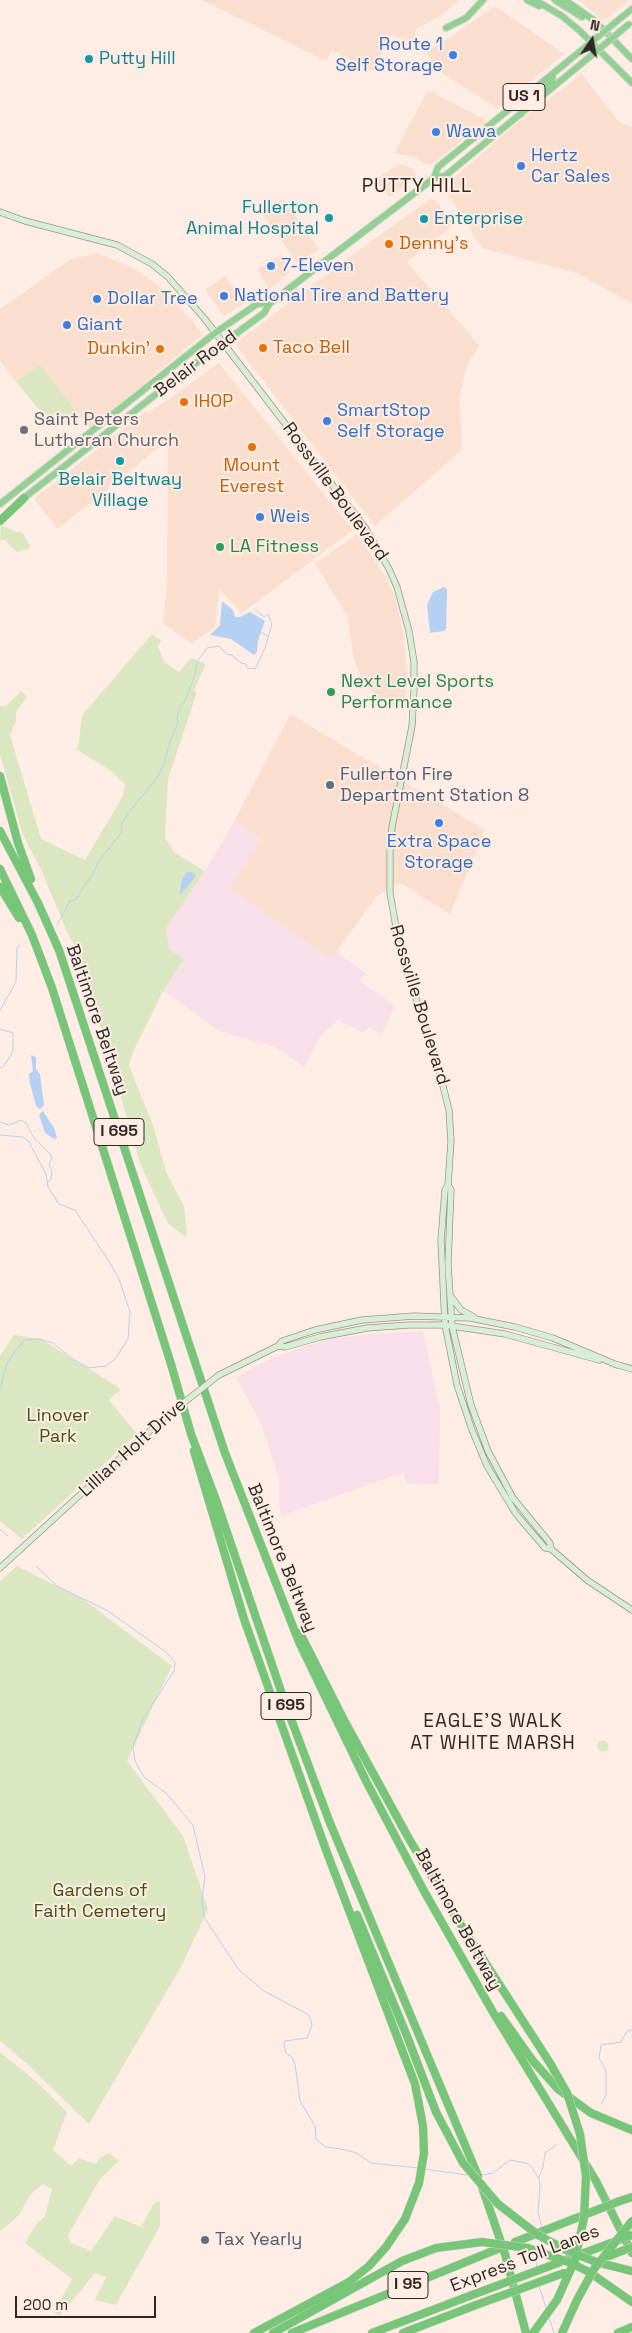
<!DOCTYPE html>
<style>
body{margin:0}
#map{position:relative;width:632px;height:2333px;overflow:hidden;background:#feede4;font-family:"Space Grotesk",sans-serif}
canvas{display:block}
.north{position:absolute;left:567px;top:15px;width:50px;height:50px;-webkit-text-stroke:4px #feede4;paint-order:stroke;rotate:12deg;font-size:14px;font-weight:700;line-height:20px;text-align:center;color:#2f2723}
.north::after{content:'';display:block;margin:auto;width:18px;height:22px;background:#2f2723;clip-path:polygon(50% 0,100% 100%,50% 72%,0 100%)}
.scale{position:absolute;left:15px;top:2296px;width:141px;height:22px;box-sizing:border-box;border:2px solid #2f2723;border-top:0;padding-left:6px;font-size:15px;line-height:18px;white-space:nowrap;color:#2f2723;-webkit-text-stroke:4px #feede4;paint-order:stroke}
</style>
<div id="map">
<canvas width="632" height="2333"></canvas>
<div class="north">N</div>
<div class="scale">200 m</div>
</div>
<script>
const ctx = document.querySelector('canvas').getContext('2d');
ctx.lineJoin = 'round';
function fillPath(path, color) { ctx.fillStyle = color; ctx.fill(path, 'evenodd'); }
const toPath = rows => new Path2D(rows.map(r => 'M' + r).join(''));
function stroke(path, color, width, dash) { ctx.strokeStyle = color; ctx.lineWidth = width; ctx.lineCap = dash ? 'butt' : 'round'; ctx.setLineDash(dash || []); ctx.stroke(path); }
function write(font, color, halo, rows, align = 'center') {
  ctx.font = font + ' "Space Grotesk",sans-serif'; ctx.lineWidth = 4; ctx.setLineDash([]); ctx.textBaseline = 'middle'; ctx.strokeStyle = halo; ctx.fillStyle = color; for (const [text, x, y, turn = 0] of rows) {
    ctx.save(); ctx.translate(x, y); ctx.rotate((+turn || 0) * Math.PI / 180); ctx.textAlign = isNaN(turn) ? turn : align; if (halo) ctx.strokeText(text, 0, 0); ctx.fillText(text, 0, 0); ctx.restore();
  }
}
const built = toPath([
 [202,0,459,0,442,15,416,29,413,42,391,35,373,71,332,50,326,61],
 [579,0,629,0,603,21],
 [495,6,564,54,497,108,437,70,426,51,442,43],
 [582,74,618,121,632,127,632,303,576,273,482,248,446,191,448,183,518,122],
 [428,90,487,121,429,166,414,157,394,153],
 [400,164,414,169,416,174,411,181,390,197,374,180],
 [283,199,319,249,298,264,262,214],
 [430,199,436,201,454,225,407,262,479,345,467,366,459,397,462,450,375,526,235,344,355,253],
 [97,253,133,268,158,285,193,321,202,335,90,428,40,366,16,382,0,361,0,309,71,259],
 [280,255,289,269,289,273,270,289,257,270],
 [225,276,245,303,224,316,205,290],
 [219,363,353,530,242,613,219,590,215,627,192,644,163,623,167,583,168,440,58,529,34,499,145,412,149,412,169,399],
 [357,534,385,576,395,597,403,632,407,673,405,708,379,699,362,680,353,656,348,617,315,564],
 [290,714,485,830,450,914,399,882,376,897,331,959,229,888,261,839,235,820]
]);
const industrial = toPath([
 [235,820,261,839,230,888,331,959,336,952,366,973,360,981,395,1006,382,1034,369,1027,363,1033,338,1020,320,1037,304,1067,275,1047,217,1030,164,991,184,959,169,949,166,928,205,871],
 [423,1331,440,1408,439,1484,406,1483,404,1472,281,1516,279,1506,279,1479,261,1423,236,1378,265,1361,305,1346,331,1339,369,1334]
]);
const green = toPath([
 [40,365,76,411,63,420,57,413,47,419,16,382],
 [1,525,16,532,22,532,30,546,29,549,16,552,5,540,0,540],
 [152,634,161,640,158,647,165,663,179,672,191,658,206,664,194,690,197,692,168,779,165,838,175,853,205,871,166,928,169,949,184,959,161,995,133,1052,129,1066,153,1125,166,1172,184,1206,187,1233,185,1237,168,1223,141,1166,78,951,68,934,42,872,23,835,0,755,0,706,6,706,21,691,27,697,16,712,16,721,10,735,41,839,85,860,123,796,125,784,108,769,76,749,79,744,81,722,83,714],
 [14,1335,41,1339,121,1389,109,1400,137,1434,22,1539,0,1521,0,1356],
 [17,1566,84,1600,172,1666,127,1761,183,1836,208,1909,181,1967,89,2124,26,2063,0,2041,0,1581],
 '597.5 1746a5.5 5.5 0 1 1 11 0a5.5 5.5 0 1 1-11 0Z',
 [0,2052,38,2083,67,2112,53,2150,71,2166,79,2158,96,2164,100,2158,109,2153,119,2161,100,2179,68,2235,71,2243,91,2251,115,2216,141,2227,154,2203,160,2201,160,2226,116,2305,95,2300,106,2277,95,2273,60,2316,54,2312,72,2279,25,2243,34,2227,45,2216,52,2189,43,2184,30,2195,19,2215,0,2232]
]);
const water = toPath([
 [444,587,447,589,446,629,444,631,430,633,427,605,433,592],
 [222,601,233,610,235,617,240,617,250,612,265,621,258,640,257,652,254,655,231,639,210,635,220,625],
 [187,872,194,873,196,876,181,894,180,892,182,879],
 [31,1055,36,1057,36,1069,40,1074,44,1105,40,1109,36,1106,30,1084,29,1074,33,1071],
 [43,1111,54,1128,57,1138,54,1139,45,1133,39,1115]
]);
const stream = toPath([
 [260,632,268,636],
 [57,925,70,901,75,900,93,874,98,862,121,833,122,823,129,812,157,778,164,764,170,741,178,723,177,718,180,706,185,701,195,675,197,662,207,648,219,646,227,654,232,655,241,663,246,664,247,668,255,669,265,648,272,624,268,614,264,617,255,609],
 [0,1010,16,982,17,947,20,945],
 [0,1029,13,1033,13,1052,3,1067,0,1068],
 [0,1122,9,1125,21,1120,25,1122,34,1138,51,1155,52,1158,49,1165,52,1171,51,1179,47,1183],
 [0,1135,23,1137,29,1142,46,1174,48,1187,59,1204,75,1210,110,1263,119,1279,130,1312,128,1339,115,1359,106,1366,89,1368,71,1358,53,1343,39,1339,24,1340,7,1363,0,1389],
 [0,1529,8,1536],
 [36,1566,57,1586,108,1611,166,1652,175,1662,174,1671,143,1719,133,1747,135,1761,144,1777,166,1793,193,1825,205,1877,202,1898,204,1917,239,1970,264,1991,309,2015,312,2025,307,2038,285,2041,284,2045,286,2053,292,2057,295,2064,300,2101,315,2126,316,2139,325,2147,341,2149,357,2153,371,2163,418,2168],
 [601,2104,606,2095,606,2071,599,2058,601,2045,621,2042,627,2031,632,2030],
 [424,2169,467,2175],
 [481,2175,493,2173,510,2160,526,2163,531,2166,539,2179,540,2186,538,2212,542,2228],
 [539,2178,543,2167,545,2153,556,2145],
 [541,2248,542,2240],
 [536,2267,539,2254],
 [539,2286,546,2308],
 [549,2317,554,2333]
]);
const secondary = toPath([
 [0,212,25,221,117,245,152,264,168,277,204,318,366,529,389,569,397,587,409,631,414,662,414,690,412,726,392,827,390,852,390,893,400,950,437,1062,449,1110,451,1141,448,1185,451,1190,448,1264,452,1326,471,1405,488,1451,513,1498,550,1543,551,1549],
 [448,1185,445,1190,441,1240,445,1325,457,1385,472,1430,487,1466,516,1514,545,1548,551,1549,587,1580,632,1610],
 [450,1295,461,1310,474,1317],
 [278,1346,285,1347,320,1337,367,1328,409,1325,445,1325,505,1334,599,1360],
 [615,1364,632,1369],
 [219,1375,278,1346,282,1341,315,1330,362,1320,414,1316,470,1318,515,1327,553,1338,617,1365],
 [0,1568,164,1418]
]);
const trunk = toPath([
 [527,0,539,6],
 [535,0,562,16,580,31,632,83],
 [555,0,582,17],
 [565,0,595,21,632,59],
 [622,17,632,9],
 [446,28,466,18,483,0],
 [521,114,523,105,552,81,553,74],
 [434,178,438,167,567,62],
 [20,501,188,369,264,313,270,303,434,178,445,176,587,59],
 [0,504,215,333,257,304,270,303]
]);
const motorway = toPath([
 [0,521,24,498],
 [0,776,18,843,31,879],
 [0,831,38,903,59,950,225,1453,299,1642,366,1781,424,1891,494,2014,596,2181,632,2253],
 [0,869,32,935,52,988,171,1364,191,1434,216,1500,285,1703,330,1823,478,2176],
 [0,887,19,918],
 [194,1451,244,1619,326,1850,415,2084,423,2126,424,2153,419,2183,405,2219,386,2247,369,2266,349,2282,254,2333],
 [300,1633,345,1722,408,1837,452,1911,519,2015],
 [357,1915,407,2036,436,2112],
 [501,2016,533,2061,558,2089,591,2113,632,2130],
 [481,2184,505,2254,526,2333],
 [620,2201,632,2197],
 [515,2242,589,2213],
 [560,2262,619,2240],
 [596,2262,632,2271],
 [589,2272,632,2302],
 [273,2333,402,2261],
 [292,2333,500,2248],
 [372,2333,472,2295],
 [403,2333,476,2305],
 [618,2333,632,2327]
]);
const secondaryBridge = toPath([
 [164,1418,219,1375]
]);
const trunkBridge = toPath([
 [587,59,629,24],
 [567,62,622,17]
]);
const motorwayBridge = toPath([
 [519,2015,550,2063,567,2093,580,2134,586,2177,584,2218,575,2260,557,2300,533,2333],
 [436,2112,463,2163,498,2204,538,2235,566,2250,596,2262],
 [589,2213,620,2201],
 [623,2238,632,2235],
 [609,2256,632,2247],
 [402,2261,436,2248,482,2242,528,2248,568,2262],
 [577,2266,589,2272],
 [472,2295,558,2263],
 [476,2305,564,2273],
 [562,2333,577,2300,594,2269,632,2221]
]);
const markers = [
 [453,55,5,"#3f7fe0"],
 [89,59,5,"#0f9aa8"],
 [436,132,5,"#3f7fe0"],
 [521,166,5,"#3f7fe0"],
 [329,218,5,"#0f9aa8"],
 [424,219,5,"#0f9aa8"],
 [389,244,5,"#e8710a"],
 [271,266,5,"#3f7fe0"],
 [224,296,5,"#3f7fe0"],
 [97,299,5,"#3f7fe0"],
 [67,325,5,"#3f7fe0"],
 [263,348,5,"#e8710a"],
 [160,349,5,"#e8710a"],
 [184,402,5,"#e8710a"],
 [327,421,5,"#3f7fe0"],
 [24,430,5,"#6b7280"],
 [252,447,5,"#e8710a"],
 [120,461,5,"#0f9aa8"],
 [260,517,5,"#3f7fe0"],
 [220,547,5,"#2e9e5b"],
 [331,692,5,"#2e9e5b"],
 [330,785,5,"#5c6f8a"],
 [439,823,5,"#3f7fe0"],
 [205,2240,5,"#5c6f8a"]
];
const shields = [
 [524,97,42],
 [119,1132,50],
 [286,1706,50],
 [408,2285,40]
];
const shieldNames = [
 ["US 1",524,97],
 ["I 695",119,1132],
 ["I 695",286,1706],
 ["I 95",408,2285]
];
const shopNames = [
 ["Route 1",443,45,"right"],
 ["Self Storage",443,66,"right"],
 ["Wawa",446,132],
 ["Hertz",531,156],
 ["Car Sales",531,177],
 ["7-Eleven",281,266],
 ["National Tire and Battery",234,296],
 ["Dollar Tree",107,299],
 ["Giant",77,325],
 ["SmartStop",337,411],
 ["Self Storage",337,432],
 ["Weis",270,517],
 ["Extra Space",439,842,"center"],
 ["Storage",439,863,"center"]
];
const cultureNames = [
 ["Putty Hill",99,59],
 ["Fullerton",319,208,"right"],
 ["Animal Hospital",319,229,"right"],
 ["Enterprise",434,219],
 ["Belair Beltway",120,480,"center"],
 ["Village",120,501,"center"]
];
const foodNames = [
 ["Denny's",399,244],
 ["Taco Bell",273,348],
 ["Dunkin'",150,349,"right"],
 ["IHOP",194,402],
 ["Mount",252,466,"center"],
 ["Everest",252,487,"center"]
];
const streetNames = [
 ["Belair Road",196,364,-37],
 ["Rossville Boulevard",335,492,54],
 ["Rossville Boulevard",419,1005,73],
 ["Baltimore Beltway",97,1020,71],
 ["Lillian Holt Drive",133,1448,-42],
 ["Baltimore Beltway",282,1558,68],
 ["Baltimore Beltway",458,1920,61],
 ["Express Toll Lanes",525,2259,-21]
];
const worshipNames = [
 ["Saint Peters",34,420],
 ["Lutheran Church",34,441]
];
const leisureNames = [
 ["LA Fitness",230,547],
 ["Next Level Sports",341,682],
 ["Performance",341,703]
];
const serviceNames = [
 ["Fullerton Fire",340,775],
 ["Department Station 8",340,796],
 ["Tax Yearly",215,2240]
];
const parkNames = [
 ["Linover",58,1416],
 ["Park",58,1437],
 ["Gardens of",100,1891],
 ["Faith Cemetery",100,1912]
];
const neighbourhoodNames = [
 ["PUTTY HILL",417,187],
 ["EAGLE'S WALK",493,1722],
 ["AT WHITE MARSH",493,1744]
];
fillPath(built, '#fadfcf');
fillPath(industrial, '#f8dfe9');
fillPath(green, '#dbe7c0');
fillPath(water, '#b4d1f4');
stroke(stream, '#b4d1f4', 1);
stroke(secondary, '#a39186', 7);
stroke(trunk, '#d5d4d3', 8);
stroke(motorway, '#d5d4d3', 9);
stroke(secondary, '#d6eed6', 5.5);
stroke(trunk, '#92d092', 6);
stroke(motorway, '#77c577', 8);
stroke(secondaryBridge, '#a39186', 7, []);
stroke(trunkBridge, '#d5d4d3', 8, []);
stroke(motorwayBridge, '#d5d4d3', 9, []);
stroke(secondaryBridge, '#d6eed6', 5.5);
stroke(trunkBridge, '#92d092', 6);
stroke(motorwayBridge, '#77c577', 8);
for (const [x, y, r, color] of markers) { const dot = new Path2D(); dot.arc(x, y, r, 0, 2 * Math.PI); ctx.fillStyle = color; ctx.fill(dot); stroke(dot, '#feede4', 2); }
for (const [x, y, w] of shields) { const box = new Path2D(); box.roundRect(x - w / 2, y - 13.5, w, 27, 4); ctx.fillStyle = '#feede4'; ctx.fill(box); stroke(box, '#2f2723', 1); }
write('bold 16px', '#2f2723', null, shieldNames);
write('18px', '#366cbe', '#feede4', shopNames, 'left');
write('18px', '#0d838f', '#feede4', cultureNames, 'left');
write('18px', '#c56008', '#feede4', foodNames, 'left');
write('18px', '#2f2723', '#feede4', streetNames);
write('18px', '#5b616d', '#feede4', worshipNames, 'left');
write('18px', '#27864d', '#feede4', leisureNames, 'left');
write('18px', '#4e5e75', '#feede4', serviceNames, 'left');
write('18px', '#435110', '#feede4', parkNames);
ctx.letterSpacing = '1px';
write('19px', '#2f2723', '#feede4', neighbourhoodNames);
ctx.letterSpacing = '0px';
</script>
